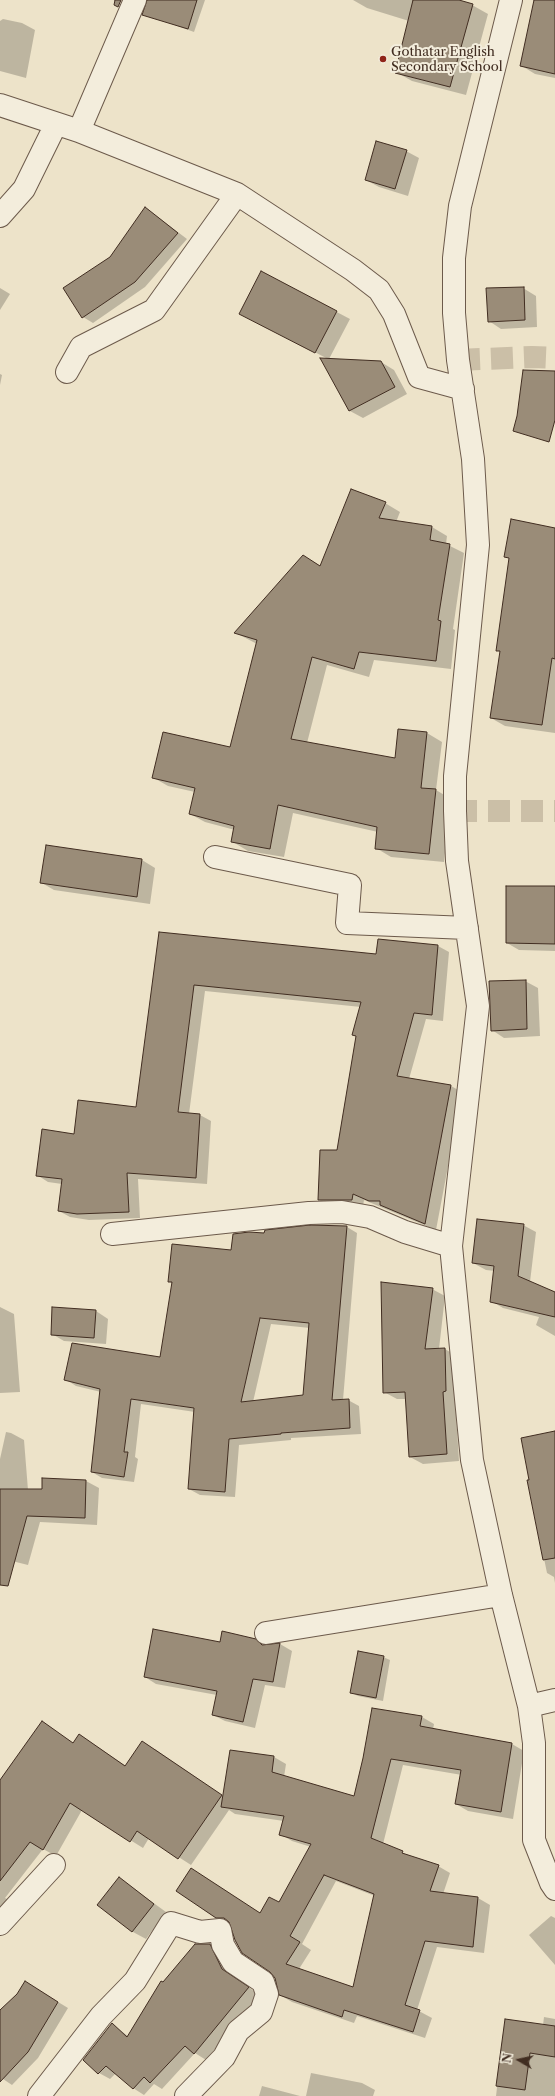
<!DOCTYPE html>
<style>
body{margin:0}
#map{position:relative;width:555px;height:2096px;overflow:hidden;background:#ede3c9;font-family:"Libre Caslon Text",serif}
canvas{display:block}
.north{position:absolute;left:499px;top:2040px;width:40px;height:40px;-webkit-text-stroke:3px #f3eddc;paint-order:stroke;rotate:279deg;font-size:11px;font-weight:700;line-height:16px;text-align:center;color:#412d21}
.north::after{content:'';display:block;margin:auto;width:14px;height:18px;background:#412d21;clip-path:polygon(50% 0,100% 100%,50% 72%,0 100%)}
</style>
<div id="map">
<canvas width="555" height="2096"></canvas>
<div class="north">N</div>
</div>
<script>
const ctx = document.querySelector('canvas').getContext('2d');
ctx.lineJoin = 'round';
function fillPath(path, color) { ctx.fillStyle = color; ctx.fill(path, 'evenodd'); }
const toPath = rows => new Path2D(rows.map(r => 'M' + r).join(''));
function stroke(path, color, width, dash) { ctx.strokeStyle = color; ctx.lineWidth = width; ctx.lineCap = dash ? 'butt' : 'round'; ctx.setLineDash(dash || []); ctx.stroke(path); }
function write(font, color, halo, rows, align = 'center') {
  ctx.font = font + ' "Libre Caslon Text",serif'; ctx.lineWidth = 4; ctx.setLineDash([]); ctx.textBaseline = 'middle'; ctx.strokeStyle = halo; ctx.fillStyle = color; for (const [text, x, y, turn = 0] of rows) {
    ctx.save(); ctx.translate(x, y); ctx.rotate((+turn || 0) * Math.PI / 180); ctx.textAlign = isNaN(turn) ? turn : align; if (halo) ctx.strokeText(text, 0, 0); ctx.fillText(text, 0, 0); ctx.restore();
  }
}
const shadow = toPath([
 [152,0,205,0,194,32,147,15],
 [353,0,455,0,472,5,488,14,466,95,412,81,396,72,409,21,367,8],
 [535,0,555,0,555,78,535,74,522,66],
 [3,19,22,23,35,30,26,78,0,71,0,21],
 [406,151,419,158,408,196,379,187,366,180],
 [146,208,187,239,145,287,93,323,83,317,110,257],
 [261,272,350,319,329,359,381,362,394,370,407,394,363,418,350,411,322,359,328,359,253,320],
 [0,288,10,294,0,310],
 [523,288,536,296,537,327,501,329,489,321],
 [0,374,2,375,0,385],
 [385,503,400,512,396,522,432,527,447,536,446,544,464,553,453,629,455,630,451,669,374,660,369,677,327,665,307,743,396,759,427,733,442,742,436,790,451,799,444,862,391,857,376,848,378,832,293,813,284,857,248,851,233,842,235,830,205,822,190,814,195,792,168,786,154,778,230,748,257,644,236,633,303,556,321,566],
 [555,529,555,733,505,726,491,718,501,652,497,650,510,559,505,556],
 [47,847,142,860,155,868,150,904,54,890,42,883],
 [555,887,555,951,519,950,507,943],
 [159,933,377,955,438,946,449,952,443,1021,426,1019,409,1079,451,1086,462,1092,436,1230,364,1200,363,1206,330,1206,319,1200,337,1151,357,1037,353,1034,361,1007,205,991,189,1114,200,1115,211,1121,207,1184,138,1179,140,1218,89,1220,70,1217,59,1211,62,1184,48,1182,37,1175,75,1135,137,1108],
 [525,981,538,988,540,1036,504,1038,492,1030],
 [523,1225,536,1232,530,1282,555,1294,555,1336,536,1325,539,1317,503,1308,491,1301,495,1271,486,1270,473,1263],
 [347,1227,357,1233,343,1400,348,1400,359,1406,361,1434,291,1438,291,1440,239,1445,235,1497,200,1495,189,1489,195,1412,141,1404,135,1457,138,1459,134,1482,102,1478,92,1472,101,1392,76,1386,65,1379,161,1358,173,1284,169,1281,265,1235],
 [271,1324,310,1328,304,1396,253,1402],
 [432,1289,445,1296,439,1349,445,1349,458,1357,455,1398,459,1461,423,1464,410,1457,406,1399,397,1399,384,1392],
 [0,1307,14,1314,20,1392,0,1393],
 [96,1311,108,1319,106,1344,64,1341,52,1334],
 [6,1432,11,1433,24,1440,28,1490,42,1490,43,1479,86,1481,99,1488,97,1525,40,1522,28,1565,0,1558,0,1459],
 [555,1432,555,1583,554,1577,547,1573,528,1481,530,1481],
 [255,1640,264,1646,280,1644,292,1651,285,1688,265,1685,255,1728,225,1721,213,1715,217,1695,156,1684,145,1677,221,1643],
 [383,1657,390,1660,383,1701,358,1696,352,1693],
 [422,1717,434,1724,433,1730,512,1744,524,1751,513,1819,468,1811,456,1804,462,1775,403,1765,383,1844,412,1857,438,1866,450,1873,443,1894,478,1898,490,1905,484,1953,437,1947,417,2010,432,2018,425,2038,357,2016,354,2023,292,2002,280,1995,276,1978,231,1924,217,1917,261,1914,280,1904,311,1847,292,1841,280,1834,284,1821,235,1814,229,1810,191,1865,149,1838,143,1848,82,1810,56,1856,43,1849,5,1898,15,1903,0,1930,0,1781,43,1722,74,1744,80,1735,126,1766,155,1749,224,1797,274,1757,286,1764,284,1777,354,1797],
 [336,1881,375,1896,354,1988,299,1969,311,1950,302,1944],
 [119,1878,166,1912,146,1939,133,1932,98,1905],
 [551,1916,555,1918,555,1965,529,1935],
 [210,1945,221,1951,234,1976,259,1995,206,2060,195,2053,162,2089,154,2084,144,2095,133,2088,116,2073,110,2079,99,2073,112,2024,128,2036,163,1983],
 [35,1988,68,2008,38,2058,12,2085,0,2077,0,2012],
 [544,2017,555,2019,555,2096,496,2096,505,2021,543,2025],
 [311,2073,362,2083,375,2090,373,2096,306,2096],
 [262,2086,300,2096,259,2096]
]);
const building = toPath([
 [115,0,121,0,118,7,114,5,115,0],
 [147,0,197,0,188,29,142,15,147,0],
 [413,0,459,0,473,4,450,87,395,73,413,0],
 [534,0,555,0,555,74,520,66,534,0],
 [376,141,407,150,395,189,365,180,376,141],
 [145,207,178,233,135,282,82,318,63,288,110,257,145,207],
 [261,271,337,311,315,353,239,314,261,271],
 [524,287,525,320,488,322,486,288,524,287],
 [320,358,381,361,395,387,349,411,320,358],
 [523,370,555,371,555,420,549,442,513,431,517,416,523,370],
 [351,489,386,502,379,518,432,526,430,540,450,544,438,620,441,621,436,661,359,652,354,669,312,657,291,739,395,758,398,729,427,732,421,788,436,789,429,854,375,849,377,827,278,805,270,849,231,842,234,826,189,814,195,788,152,778,163,732,230,747,257,640,234,633,303,555,320,566,351,489],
 [511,519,555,528,555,659,552,658,542,725,490,718,500,651,496,651,509,558,504,557,511,519],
 [46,845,142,859,137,897,40,883,46,845],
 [506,886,555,886,555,944,506,943,506,886],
 [159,932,376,954,378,939,438,945,432,1015,414,1013,397,1076,451,1085,425,1224,380,1205,380,1201,369,1201,353,1194,352,1200,318,1200,320,1150,337,1150,356,1036,352,1035,361,1002,194,985,178,1112,200,1114,196,1178,127,1173,129,1212,77,1214,58,1211,62,1179,36,1176,42,1129,74,1134,78,1100,136,1107,159,932],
 [526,980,527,1029,491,1031,489,981,526,980],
 [477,1219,524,1224,518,1276,555,1292,555,1317,490,1302,494,1266,472,1263,477,1219],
 [310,1225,347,1226,332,1400,349,1399,350,1428,281,1433,281,1434,229,1439,225,1492,188,1489,194,1408,131,1399,124,1452,128,1452,124,1477,91,1472,100,1389,64,1380,72,1343,160,1357,172,1282,168,1282,172,1244,231,1250,233,1234,249,1232,264,1233,265,1230,310,1225],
 [260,1318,309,1323,303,1395,241,1402,260,1318],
 [381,1282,433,1288,425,1349,445,1348,446,1391,443,1392,447,1454,409,1457,405,1392,383,1393,381,1282],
 [52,1307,96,1310,94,1338,51,1335,52,1307],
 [555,1431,555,1558,543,1560,527,1480,529,1480,521,1438,555,1431],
 [42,1478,86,1480,85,1518,27,1516,8,1586,0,1585,0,1489,42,1489,42,1478],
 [153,1629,220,1642,222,1631,256,1639,262,1645,280,1643,273,1682,253,1679,243,1722,212,1715,217,1691,144,1677,153,1629],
 [358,1651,384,1656,376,1698,350,1693,358,1651],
 [372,1708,422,1716,420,1726,512,1743,501,1812,455,1804,461,1770,391,1759,371,1838,403,1851,402,1853,439,1865,430,1891,478,1897,473,1947,425,1941,405,2005,420,2010,413,2032,344,2010,342,2017,279,1995,275,1978,270,1972,242,1953,235,1940,229,1922,224,1918,216,1918,176,1891,191,1868,260,1913,269,1897,279,1902,311,1844,279,1835,284,1816,221,1807,230,1750,274,1756,272,1772,354,1796,363,1758,372,1708],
 [324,1875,374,1894,353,1987,286,1964,300,1942,290,1936,324,1875],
 [42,1721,73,1743,79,1734,125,1766,142,1741,222,1795,178,1859,137,1831,130,1842,70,1803,43,1850,30,1842,0,1881,0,1780,42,1721],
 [119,1877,154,1904,132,1932,97,1905,119,1877],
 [195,1944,210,1944,222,1969,249,1987,194,2054,185,2046,150,2083,144,2077,133,2089,106,2066,98,2074,83,2060,112,2023,127,2037,161,1981,163,1982,195,1944],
 [25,1981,58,2002,28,2052,0,2082,0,2010,17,1994,25,1981],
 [505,2019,555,2026,555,2057,530,2053,525,2090,496,2086,505,2019]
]);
const minorTunnel = toPath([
 [458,360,532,357,555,358],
 [455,811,555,811]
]);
const minor = toPath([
 [511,0,460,206,454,258,454,313,458,360,473,459,478,545,455,776,455,811,457,861,478,1006,451,1246,472,1460,501,1595,529,1706,534,1743,534,1840,551,1883,555,1889],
 [0,105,79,131,237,194,353,270,379,290,394,314,419,377,463,389],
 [79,131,135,0],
 [0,216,24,189,56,124],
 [67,372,81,347,154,310,237,194],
 [215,857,350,885,347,923,467,928],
 [112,1234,309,1213,342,1212,370,1217,405,1232,451,1246],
 [266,1633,501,1595],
 [529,1706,555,1700],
 [0,1924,54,1865],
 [39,2096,101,2016,135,1981,171,1923,200,1932,220,1930,223,1945,233,1962,263,1982,267,1994,261,2012,238,2031,224,2057,186,2096]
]);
const markers = [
 [383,59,4,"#8f2418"]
];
const poiNames = [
 ["Gothatar English",391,52],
 ["Secondary School",391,67]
];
fillPath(shadow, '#0003');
fillPath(building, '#9a8c78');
stroke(building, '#412d21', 1);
stroke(minorTunnel, '#cbbfa7', 22, [22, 11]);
stroke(minor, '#6c5a4b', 24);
stroke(minor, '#f3eddc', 22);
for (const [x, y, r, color] of markers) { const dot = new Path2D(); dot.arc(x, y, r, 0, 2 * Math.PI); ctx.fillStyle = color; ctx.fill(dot); stroke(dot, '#f3eddc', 1.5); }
write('13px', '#412d21', '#f3eddc', poiNames, 'left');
</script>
